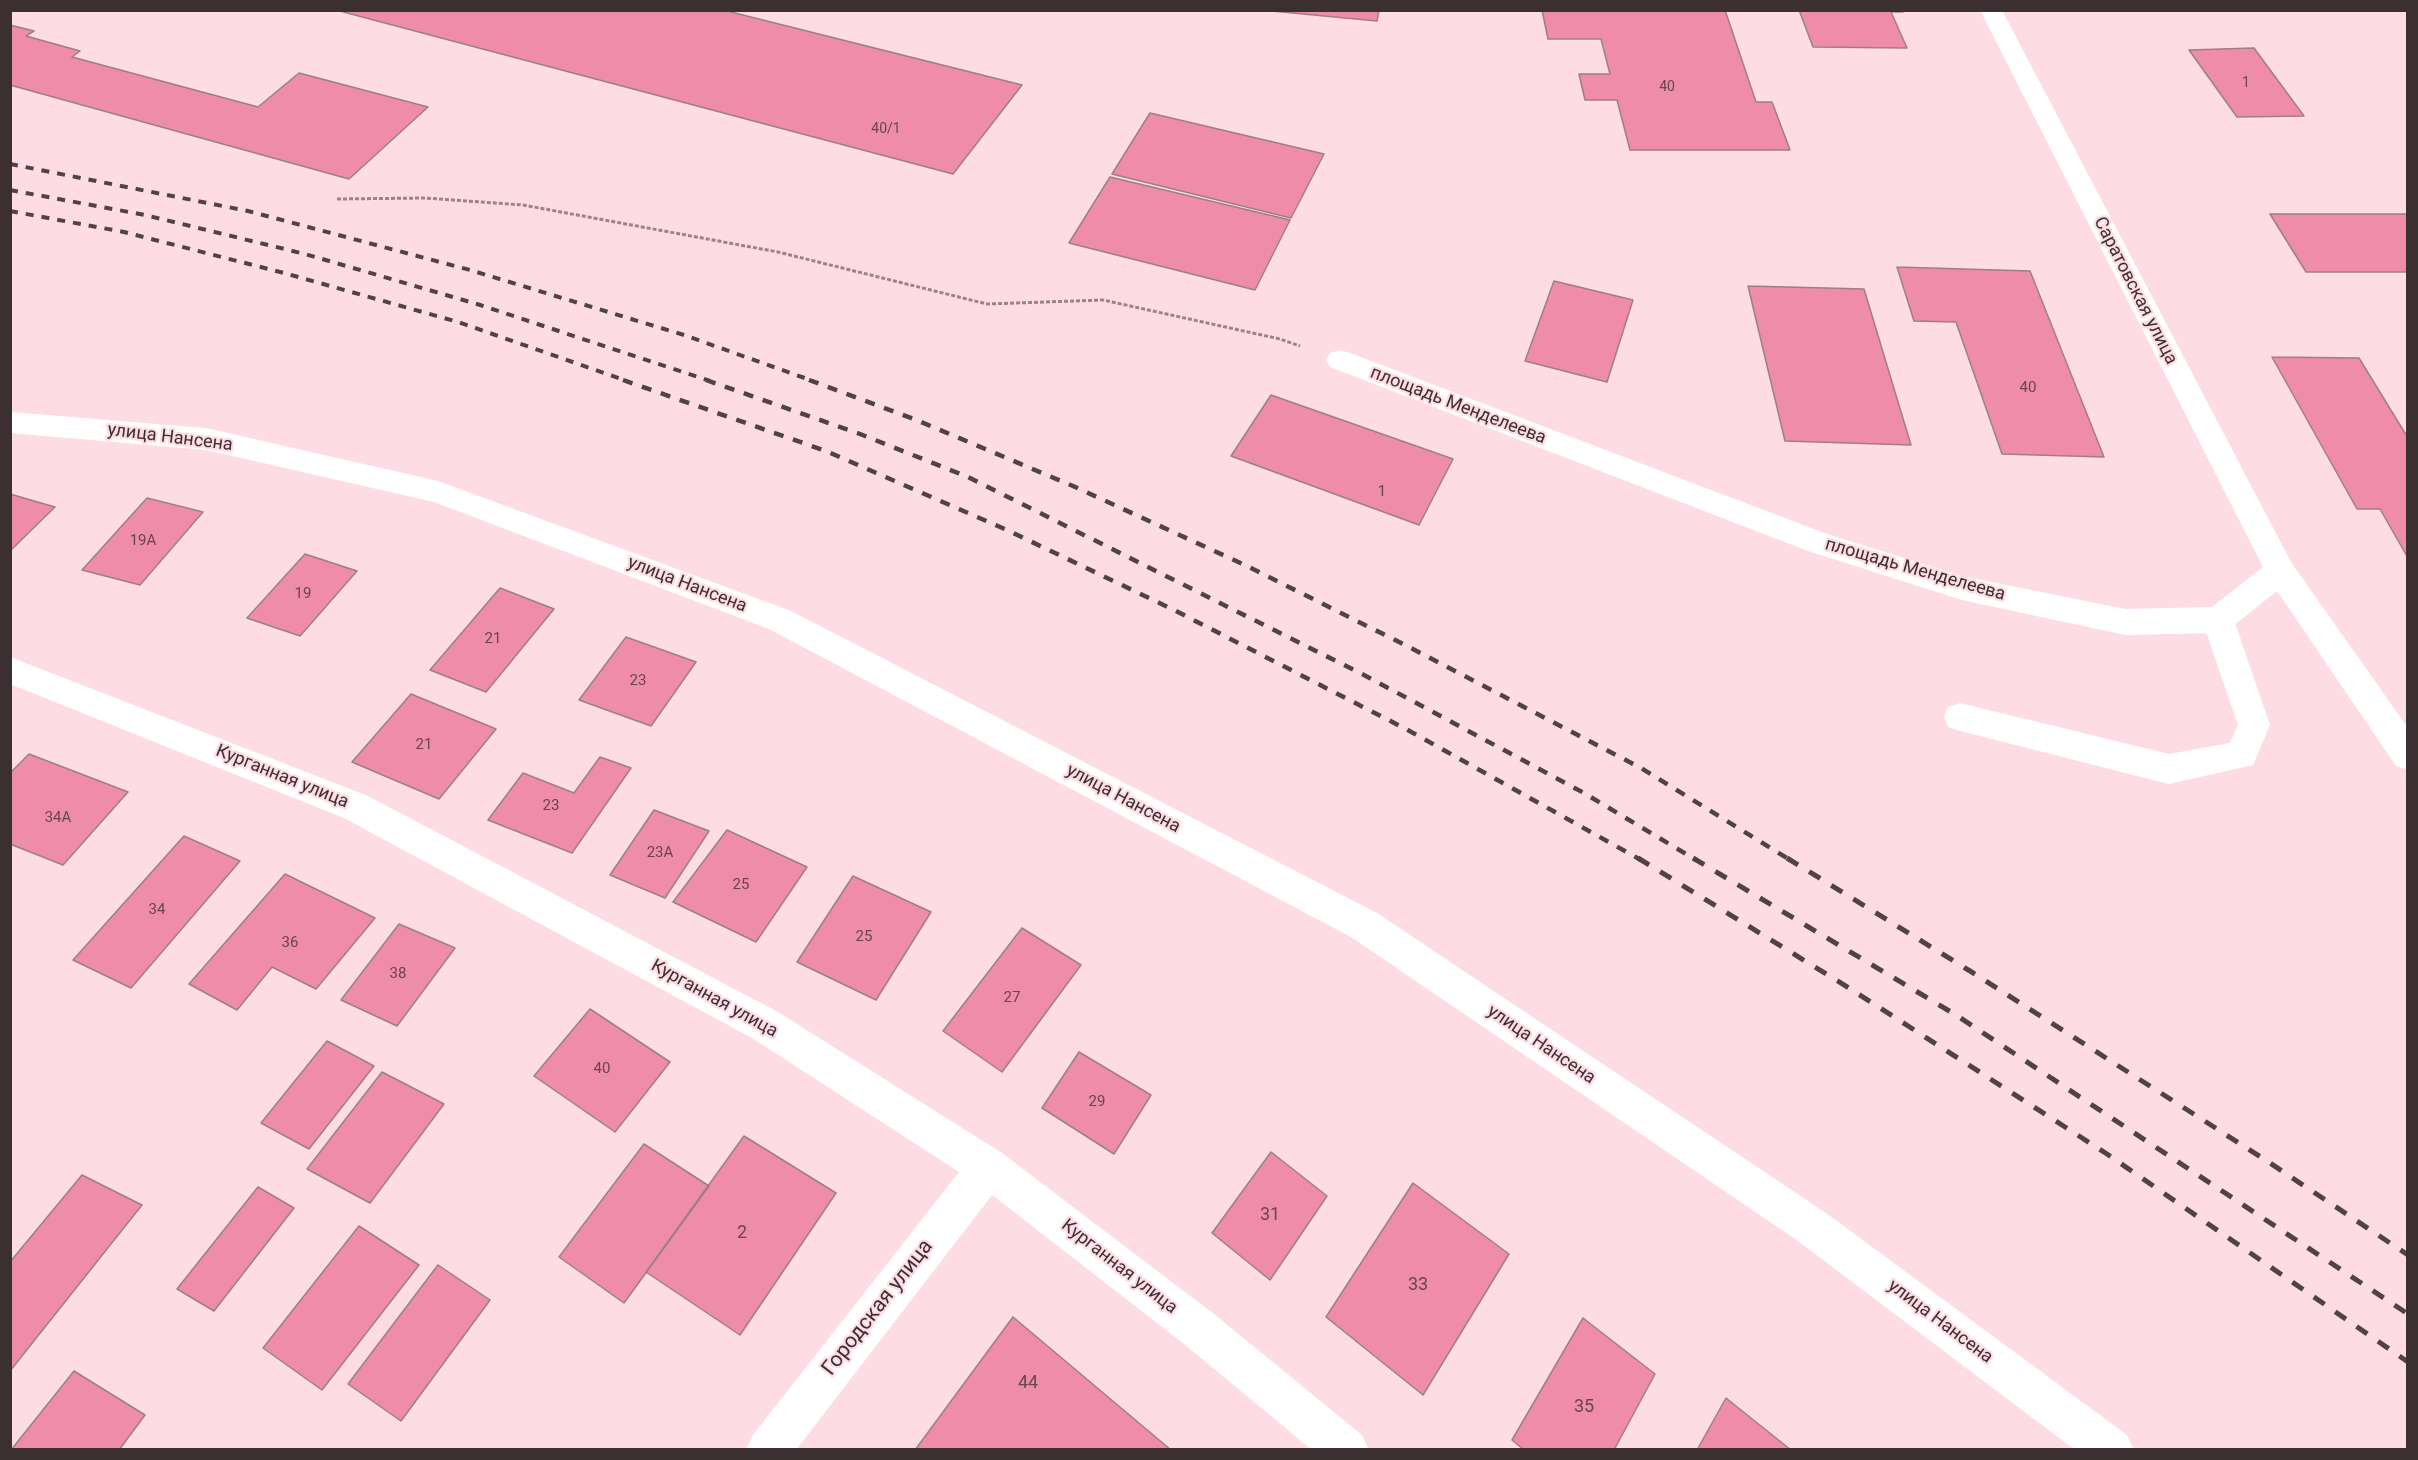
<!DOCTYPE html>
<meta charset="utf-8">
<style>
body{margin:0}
#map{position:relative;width:2418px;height:1460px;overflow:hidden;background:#fedce4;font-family:Roboto,sans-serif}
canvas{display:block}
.frame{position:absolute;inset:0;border:12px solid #3c2f32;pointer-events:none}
</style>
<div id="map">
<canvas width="2418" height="1460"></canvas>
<div class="frame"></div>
</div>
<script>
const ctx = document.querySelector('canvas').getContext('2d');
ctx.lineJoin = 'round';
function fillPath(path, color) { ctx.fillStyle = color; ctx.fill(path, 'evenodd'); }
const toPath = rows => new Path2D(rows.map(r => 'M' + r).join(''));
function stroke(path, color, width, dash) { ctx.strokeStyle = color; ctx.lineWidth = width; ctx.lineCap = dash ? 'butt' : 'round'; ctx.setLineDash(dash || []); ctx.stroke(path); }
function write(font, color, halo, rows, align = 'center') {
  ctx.font = font + ' Roboto,sans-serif'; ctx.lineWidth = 4.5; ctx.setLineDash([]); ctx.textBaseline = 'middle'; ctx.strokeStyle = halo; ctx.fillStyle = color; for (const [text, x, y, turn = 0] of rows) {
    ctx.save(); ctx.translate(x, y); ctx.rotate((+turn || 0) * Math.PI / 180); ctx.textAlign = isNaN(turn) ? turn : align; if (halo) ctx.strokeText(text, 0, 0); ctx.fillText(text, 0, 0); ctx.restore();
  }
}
const building = toPath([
 [336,10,723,10,1022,85,953,174,336,10],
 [1261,10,1379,10,1377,21,1261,10],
 [1542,10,1725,10,1756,102,1772,102,1790,150,1630,150,1617,100,1585,100,1579,74,1610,74,1601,39,1548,39,1542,10],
 [1799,10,1902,10,1903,12,1891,12,1907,48,1813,47,1799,10],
 [10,25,34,31,26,36,80,51,72,57,258,107,299,73,428,107,349,179,10,85,10,25],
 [2254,48,2304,116,2237,117,2189,50,2254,48],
 [1150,113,1324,154,1291,218,1112,174,1150,113],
 [1110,177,1290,220,1255,290,1069,243,1110,177],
 [2270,214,2408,214,2408,272,2306,272,2270,214],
 [1897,267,2030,271,2104,457,2002,454,1956,322,1914,321,1897,267],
 [1554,281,1633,300,1607,382,1525,361,1554,281],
 [1748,286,1864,289,1911,445,1785,441,1748,286],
 [2272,357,2359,358,2408,438,2408,558,2380,509,2357,509,2272,357],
 [1271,395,1453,459,1419,525,1231,456,1271,395],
 [10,494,55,507,10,551,10,494],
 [147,498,203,512,140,585,82,570,147,498],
 [305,554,357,571,300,636,247,618,305,554],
 [500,588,554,609,486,692,430,670,500,588],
 [626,637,696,662,651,726,579,700,626,637],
 [411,694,496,729,439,799,352,762,411,694],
 [29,754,128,792,63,865,10,844,10,773,29,754],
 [600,757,631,768,572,853,488,820,523,773,574,793,600,757],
 [654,810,709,831,665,898,610,875,654,810],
 [727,830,807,867,756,942,673,902,727,830],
 [184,836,240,861,131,988,73,960,184,836],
 [285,874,375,918,316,989,272,967,237,1010,189,984,285,874],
 [853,876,931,912,876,1000,797,962,853,876],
 [399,924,455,948,397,1026,341,1000,399,924],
 [1022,928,1081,965,1002,1072,943,1031,1022,928],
 [590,1009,670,1062,615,1132,534,1076,590,1009],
 [327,1041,374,1066,309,1149,261,1123,327,1041],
 [1079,1052,1151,1095,1114,1154,1042,1108,1079,1052],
 [382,1072,444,1104,370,1203,307,1169,382,1072],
 [744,1136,836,1193,740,1335,646,1272,744,1136],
 [644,1144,709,1186,624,1303,559,1257,644,1144],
 [1271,1152,1327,1196,1270,1280,1212,1233,1271,1152],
 [82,1175,142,1205,10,1371,10,1262,82,1175],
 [1413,1183,1509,1254,1423,1395,1326,1317,1413,1183],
 [258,1187,294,1208,214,1311,177,1289,258,1187],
 [359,1226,419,1265,322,1390,263,1348,359,1226],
 [438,1265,490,1300,401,1421,348,1384,438,1265],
 [1013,1317,1171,1450,915,1450,1013,1317],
 [1583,1318,1655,1374,1614,1450,1524,1450,1512,1440,1583,1318],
 [74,1371,145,1415,119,1450,11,1450,74,1371],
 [1726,1398,1791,1450,1697,1450,1726,1398]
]);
const path = toPath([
 [337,199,425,198,523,205,778,252,987,304,1103,300,1280,339,1300,346]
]);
const lane = toPath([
 [2218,607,2229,611,2234,620,2270,725,2253,765,2169,784,1960,731,1948,727,1944,717,1948,707,1960,703,2169,754,2230,743,2238,725,2202,620,2207,611,2218,607]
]);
const street = toPath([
 [1980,10,2002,10,2291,562,2408,728,2408,770,2396,766,2277,591,2229,629,2218,633,2125,635,1962,600,1808,551,1330,367,1326,360,1330,353,1340,350,1350,353,1827,534,1962,576,2125,609,2212,607,2263,567,1980,10],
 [10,657,368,796,778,1012,1002,1153,1214,1314,1362,1435,1369,1450,1312,1450,1184,1344,992,1195,796,1450,746,1450,753,1435,959,1172,752,1038,344,818,10,684,10,657]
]);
const secondary = toPath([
 [10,412,206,428,438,481,791,611,1377,913,1826,1213,2127,1435,2134,1450,2075,1450,1798,1241,1351,937,769,629,434,502,206,450,10,433,10,412]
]);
const railFar2 = toPath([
 [10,164,248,211,470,270,684,335,813,381],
 [10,190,145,215,305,254,477,304,710,381],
 [10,211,124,232,284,273,458,322,627,381]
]);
const railFar1 = toPath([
 [623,380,826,451,1007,530,1174,610,1406,729,1641,860],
 [706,380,860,434,968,477,1364,675,1584,793,1696,860],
 [809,380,914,419,1073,486,1247,566,1411,648,1641,768,1790,860]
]);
const rail = toPath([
 [1638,858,1849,988,2107,1154,2408,1362],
 [1693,858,1956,1015,2408,1314],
 [1787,858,1970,971,2264,1159,2408,1255]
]);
const farNumbernames = [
 ["1",2246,83],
 ["40",1667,87],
 ["40/1",886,129]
];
const numberNames = [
 ["40",2028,388],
 ["1",1382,492],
 ["19А",143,541],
 ["19",303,594],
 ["21",493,639],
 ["23",638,681],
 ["21",424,745],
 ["23",551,806],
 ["34А",58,818],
 ["23А",660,853],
 ["25",741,885],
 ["34",157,910],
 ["25",864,937],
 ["36",290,943],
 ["38",398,974],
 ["27",1012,998],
 ["40",602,1069],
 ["29",1097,1102]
];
const streetNames = [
 ["Саратовская улица",2135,291,63],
 ["площадь Менделеева",1458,406,21],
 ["улица Нансена",170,438,7],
 ["площадь Менделеева",1915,570,16],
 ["улица Нансена",687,585,21],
 ["Курганная улица",282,777,22],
 ["улица Нансена",1123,799,28],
 ["Курганная улица",714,999,29],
 ["улица Нансена",1541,1045,34],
 ["Курганная улица",1119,1267,38],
 ["улица Нансена",1940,1322,37]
];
const nearNumbernames = [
 ["31",1270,1215],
 ["2",742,1233],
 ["33",1418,1285],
 ["44",1028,1383],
 ["35",1584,1407]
];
const nearStreetnames = [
 ["Городская улица",878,1308,-52]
];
fillPath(building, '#ee8ca9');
stroke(building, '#9d7f86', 1.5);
stroke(path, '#9b8489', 3, [4, 2]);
fillPath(lane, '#fff');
fillPath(street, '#fff');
fillPath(secondary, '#fff');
stroke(railFar2, '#514246', 4, [8, 8]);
stroke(railFar1, '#514246', 4.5, [10, 10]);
stroke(rail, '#514246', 5, [13, 13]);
write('14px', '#684650', null, farNumbernames);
write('15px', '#684650', null, numberNames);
write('18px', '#3c2f32', '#fedce4', streetNames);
write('18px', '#684650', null, nearNumbernames);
write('21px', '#3c2f32', '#fedce4', nearStreetnames);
</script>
